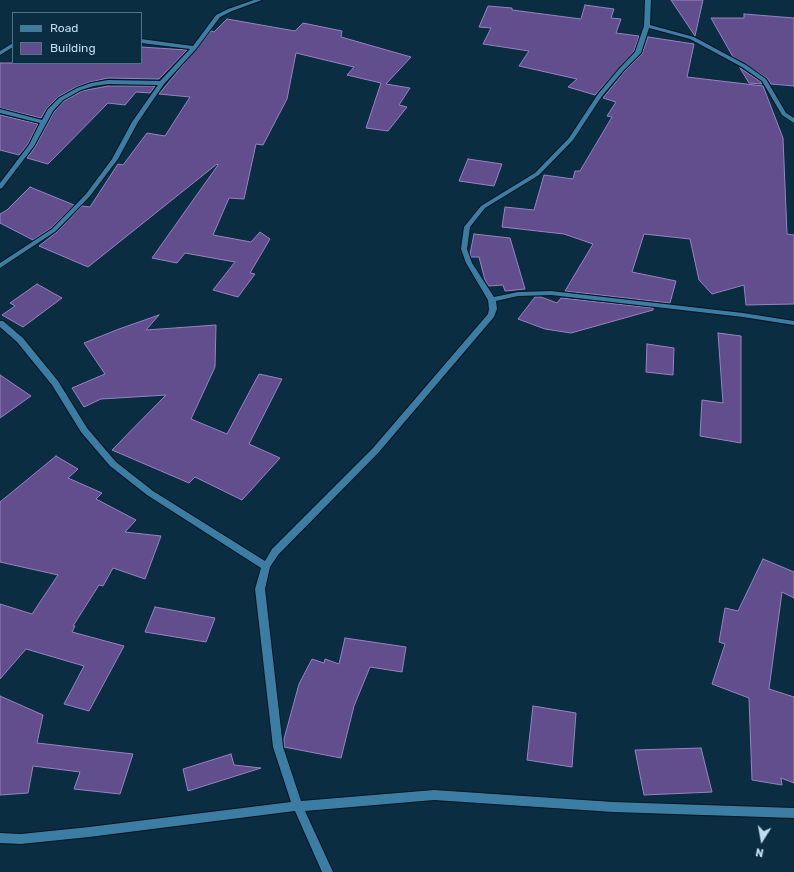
<!DOCTYPE html>
<style>
body{margin:0}
#map{position:relative;width:794px;height:872px;overflow:hidden;background:#0a2d42;font-family:Rubik,sans-serif}
canvas{display:block}
.legend{position:absolute;left:12px;top:12px;width:130px;height:52px;box-sizing:border-box;background:#0a2d42;border:1px solid #527389;margin:0;padding:5px 7px;list-style:none;font-size:12px;color:#beddf3}
.legend li{display:flex;align-items:center;gap:8px;height:20px}
.legend b{width:20px;border:1px solid #527389}
.north{position:absolute;left:742px;top:820px;width:40px;height:40px;-webkit-text-stroke:3px #0a2d42;paint-order:stroke;rotate:191deg;font-size:11px;font-weight:700;line-height:16px;text-align:center;color:#beddf3}
.north::after{content:'';display:block;margin:auto;width:14px;height:18px;background:#beddf3;clip-path:polygon(50% 0,100% 100%,50% 72%,0 100%)}
</style>
<div id="map">
<canvas width="794" height="872"></canvas>
<ul class="legend">
<li><b style="height:5px;background:#3c7da4"></b>Road</li>
<li><b style="height:11px;background:#634e8d"></b>Building</li>
</ul>
<div class="north">N</div>
</div>
<script>
const ctx = document.querySelector('canvas').getContext('2d');
ctx.lineJoin = 'round';
function fillPath(path, color) { ctx.fillStyle = color; ctx.fill(path, 'evenodd'); }
const toPath = rows => new Path2D(rows.map(r => 'M' + r).join(''));
function stroke(path, color, width, dash) { ctx.strokeStyle = color; ctx.lineWidth = width; ctx.lineCap = dash ? 'butt' : 'round'; ctx.setLineDash(dash || []); ctx.stroke(path); }
const building = toPath([
 [671,0,703,0,695,36,671,0],
 [585,5,614,9,611,18,621,19,616,33,639,36,634,51,595,95,568,87,577,79,519,66,529,51,483,44,491,28,479,27,488,6,512,8,512,10,581,19,585,5],
 [744,14,794,18,794,86,771,84,767,78,733,57,711,18,744,18,744,14],
 [227,19,295,31,303,23,342,31,341,37,411,57,386,84,410,88,399,105,407,107,388,131,366,128,381,83,347,75,354,67,296,53,287,99,263,145,256,144,244,199,229,198,213,235,251,242,260,232,270,239,250,273,255,274,238,297,213,290,235,262,185,253,177,263,152,258,218,165,217,164,88,267,39,246,57,232,82,206,90,207,118,164,123,165,147,133,165,136,190,97,159,94,211,31,214,32,227,19],
 [648,37,694,44,687,77,763,86,783,138,787,234,794,235,794,304,746,305,744,285,712,294,699,280,690,239,644,234,632,272,676,281,670,303,565,291,593,244,564,234,502,227,505,207,534,210,544,175,573,179,575,171,580,171,612,117,607,116,616,102,603,98,624,72,642,54,648,37],
 [141,47,187,50,159,79,108,78,90,82,76,87,58,97,47,108,41,118,0,108,0,63,141,63,141,47],
 [740,68,761,82,762,84,749,83,740,68],
 [108,86,155,86,150,93,136,92,125,105,108,103,48,164,27,158,35,147,54,112,64,101,82,91,108,86],
 [0,115,38,124,28,144,19,155,0,150,0,115],
 [468,159,502,164,494,186,459,181,468,159],
 [30,187,74,205,51,228,33,240,0,223,0,214,7,210,30,187],
 [474,234,510,238,525,289,505,291,503,285,489,286,485,280,479,257,471,257,470,254,474,234],
 [37,284,62,298,23,327,2,315,15,306,10,303,37,284],
 [535,297,541,297,557,303,561,298,653,308,653,310,571,333,545,329,518,319,535,297],
 [159,315,146,330,216,325,215,367,191,419,227,434,259,374,282,379,249,444,280,458,242,500,195,477,189,483,112,450,166,395,101,399,84,407,72,388,105,374,84,343,119,329,159,315],
 [718,333,741,336,741,443,700,436,702,400,723,403,718,333],
 [647,344,674,348,673,375,646,372,647,344],
 [0,375,31,396,0,418,0,375],
 [56,456,78,469,68,478,102,493,96,499,136,520,125,532,161,536,145,579,113,568,103,586,99,585,73,626,75,626,72,632,124,646,89,711,64,704,84,666,26,649,0,679,0,604,32,614,58,575,0,562,0,502,56,456],
 [763,559,794,572,794,598,782,592,769,689,794,697,794,783,781,778,782,785,752,780,749,698,712,684,725,644,719,642,725,608,738,611,763,559],
 [155,607,215,618,206,642,145,632,155,607],
 [345,638,406,647,402,672,370,667,354,706,341,758,284,747,284,739,299,684,312,659,324,663,325,659,339,664,345,638],
 [0,696,43,715,37,743,133,754,120,794,74,789,80,772,33,766,28,793,0,795,0,696],
 [533,706,576,713,572,767,527,760,533,706],
 [701,748,712,792,644,795,635,750,701,748],
 [231,754,234,765,261,768,188,791,183,769,231,754]
]);
const street = toPath([
 [254,0,262,0,232,11,220,17,196,49,164,84,138,122,118,159,90,196,56,231,0,268,0,263,52,229,86,194,112,159,132,122,158,85,108,84,94,86,81,90,63,100,53,111,34,146,2,188,0,189,0,183,29,145,40,123,0,113,0,109,42,120,48,109,59,98,77,88,91,83,108,80,160,81,190,49,141,43,141,39,193,46,216,15,228,9,254,0],
 [645,0,651,0,650,25,694,37,746,65,766,79,786,113,794,118,794,123,782,115,762,81,742,67,690,39,649,28,641,53,623,71,602,96,573,140,539,175,485,208,470,227,467,249,472,263,494,297,518,292,551,291,743,313,794,321,794,325,743,317,551,295,518,296,496,301,497,309,494,317,379,452,278,555,270,567,265,589,283,747,301,801,434,790,613,802,794,808,794,818,613,812,434,800,305,811,333,872,322,872,295,811,89,837,21,844,0,843,0,833,21,834,89,827,291,802,273,747,255,589,261,568,147,495,110,466,81,432,52,385,17,342,0,327,0,321,3,321,23,338,58,381,87,428,116,462,153,491,265,561,272,549,373,448,488,314,489,309,488,300,466,263,461,249,464,227,481,206,535,173,569,138,598,94,619,69,635,52,644,26,645,0],
 [13,43,13,47,0,55,0,51,13,43]
]);
fillPath(building, '#634e8d');
stroke(building, '#9683c0', 1);
stroke(street, '#021521', 2);
fillPath(street, '#3c7da4');
</script>
